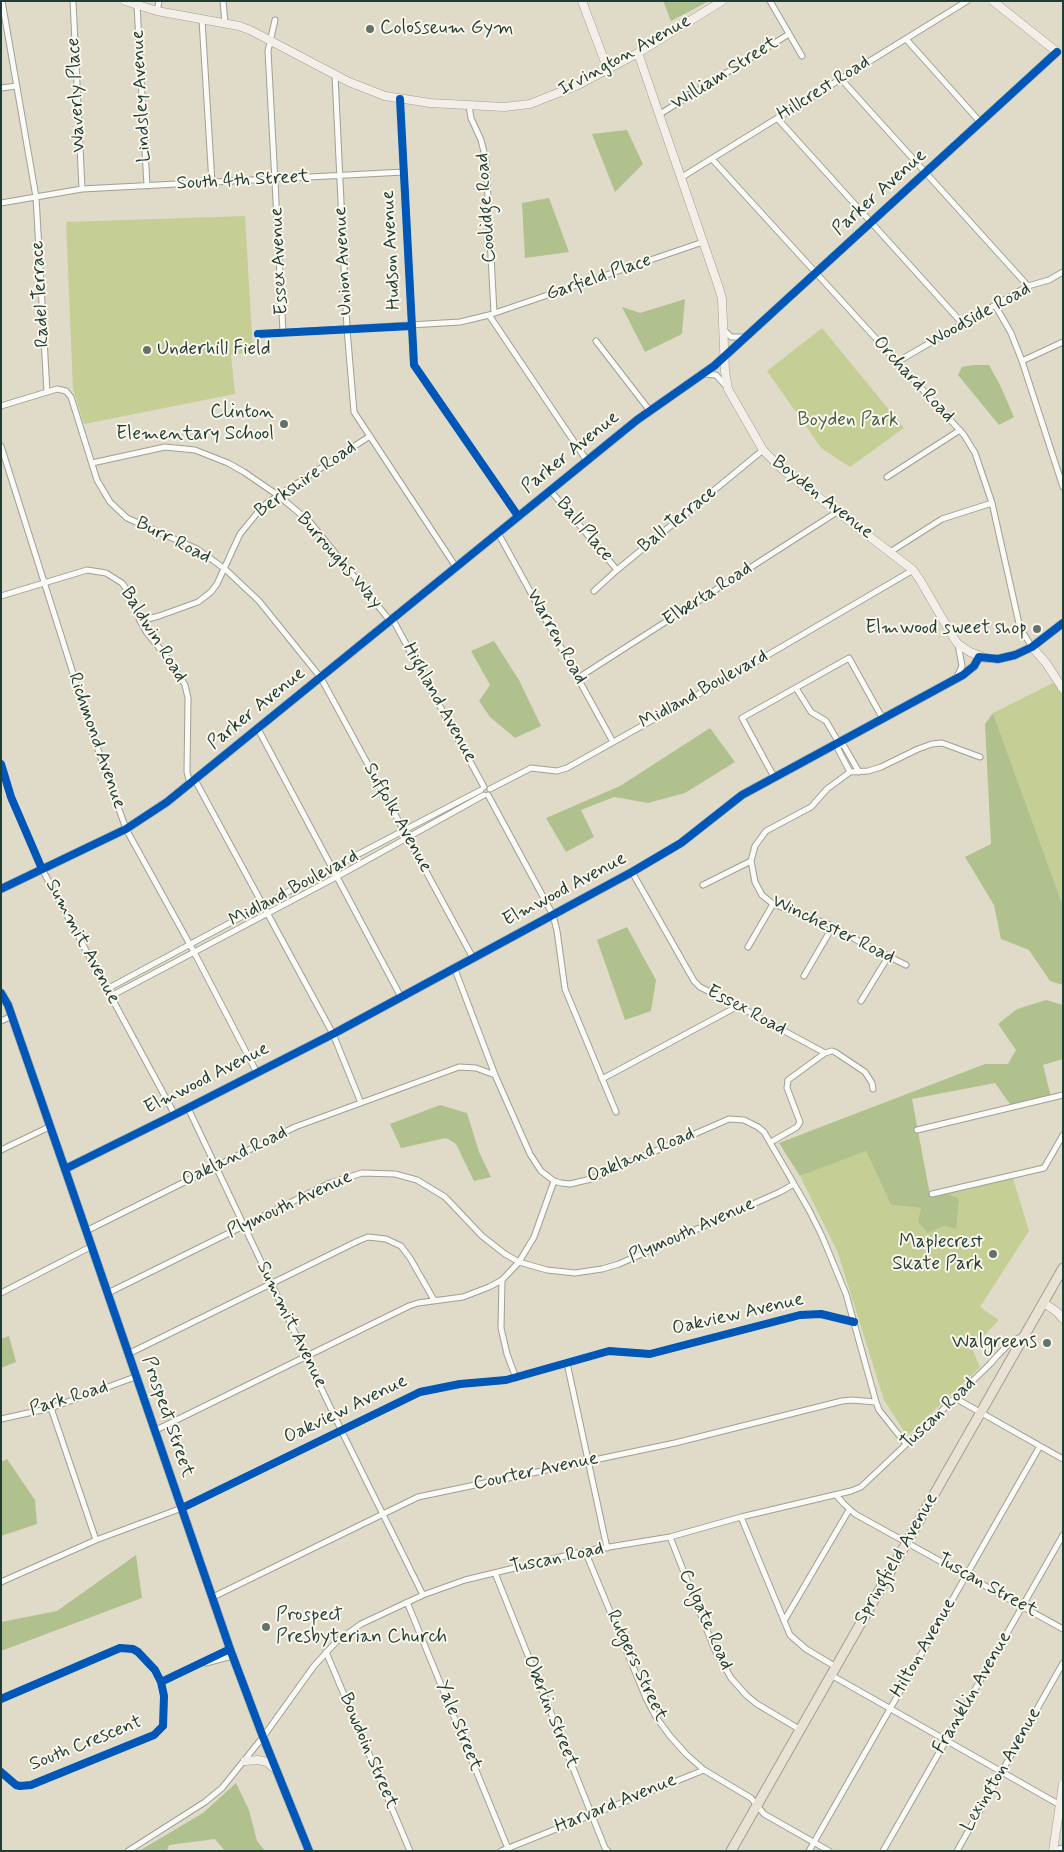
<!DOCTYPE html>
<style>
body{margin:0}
#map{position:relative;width:1064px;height:1852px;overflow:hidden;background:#dfdbc8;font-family:Mynerve,sans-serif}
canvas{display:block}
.frame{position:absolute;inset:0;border:2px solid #1f3d34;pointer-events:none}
</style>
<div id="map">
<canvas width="1064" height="1852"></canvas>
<div class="frame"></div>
</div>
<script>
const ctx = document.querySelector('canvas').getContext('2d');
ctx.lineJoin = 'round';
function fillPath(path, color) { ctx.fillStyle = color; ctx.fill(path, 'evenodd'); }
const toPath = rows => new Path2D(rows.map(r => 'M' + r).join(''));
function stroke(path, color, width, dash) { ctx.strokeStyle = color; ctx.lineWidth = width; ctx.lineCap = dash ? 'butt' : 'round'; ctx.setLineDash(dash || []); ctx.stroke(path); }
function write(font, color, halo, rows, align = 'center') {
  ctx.font = font + ' Mynerve,sans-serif'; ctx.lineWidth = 4; ctx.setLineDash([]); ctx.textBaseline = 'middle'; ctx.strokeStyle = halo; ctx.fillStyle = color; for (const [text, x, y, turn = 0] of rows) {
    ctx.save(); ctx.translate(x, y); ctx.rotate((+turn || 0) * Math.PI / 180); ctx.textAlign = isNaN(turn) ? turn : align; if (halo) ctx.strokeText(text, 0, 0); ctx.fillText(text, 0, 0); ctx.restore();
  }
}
const green = toPath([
 [245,216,253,352,231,355,235,394,84,424,73,389,66,222],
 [822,328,904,428,850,467,822,449,767,371],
 [1059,680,1063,687,1063,906,993,713],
 [866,1150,891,1205,921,1208,928,1233,944,1226,956,1228,943,1192,1012,1175,1029,1231,980,1307,999,1320,972,1348,980,1367,907,1436,884,1400,838,1253,800,1176]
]);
const forest = toPath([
 [663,1,709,1,671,21],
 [627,130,643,164,615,192,592,134],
 [549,198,569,252,525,258,522,203],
 [685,299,682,334,645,352,622,307,640,313],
 [974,365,989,365,1000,385,1014,417,999,425,958,375,962,367],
 [494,641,519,680,541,726,515,738,490,717,479,701,490,685,471,651],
 [993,713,1063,906,1063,985,1050,981,1029,950,1001,939,994,905,965,857,991,844,985,724],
 [710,728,735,762,685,793,648,803,614,797,581,810,594,837,566,852,546,818,620,786],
 [627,927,656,980,651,1011,625,1020,597,940],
 [1046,1000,1063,1005,1063,1059,1043,1065,1051,1097,1012,1107,995,1083,912,1099,930,1195,943,1192,959,1199,956,1229,944,1226,928,1233,918,1222,921,1208,891,1205,866,1151,800,1176,779,1143,985,1064,1008,1064,1016,1050,998,1024,1017,1009],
 [440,1105,467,1113,479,1152,491,1177,474,1181,456,1144,446,1138,401,1148,390,1124],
 [9,1336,16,1362,1,1368,1,1339],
 [7,1459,35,1500,37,1524,1,1536,1,1462],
 [136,1555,142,1598,1,1651,1,1622,57,1611],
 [236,1783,249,1810,257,1841,265,1851,225,1851,215,1839,169,1845,167,1851,139,1851,203,1813]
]);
const street = toPath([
 [2,1,36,197,47,392],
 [73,1,82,189],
 [223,1,225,23],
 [770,1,802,56],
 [137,5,147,186],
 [157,11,159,1],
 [202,20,212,183],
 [275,20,268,51,283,332],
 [906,39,981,123],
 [335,75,347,329,354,412,456,567],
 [841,79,1028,286],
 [1,88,17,86],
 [400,99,414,365,518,516],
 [469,105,471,118,481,140,486,160,494,313],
 [660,114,789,34],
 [777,118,962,323],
 [712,159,964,435,975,453,992,503,1020,628,1032,647],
 [682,177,967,1],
 [1,203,82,189,404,172],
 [995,305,1011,333,1022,361,1063,487],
 [489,315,587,461],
 [724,330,731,337,745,337],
 [258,334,460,322,489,315,703,242],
 [596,341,650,411],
 [1022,361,1063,342],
 [897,362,1028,286,1049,280,1063,272],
 [704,374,716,375,725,385],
 [1,406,57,389,66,391,71,397,97,480,110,502,127,518,197,549,225,569,259,601,321,678,473,958],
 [1,446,90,727,126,829,194,952,257,1073],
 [92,463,165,447,195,450,228,463,244,472,279,496,310,522,391,622],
 [887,477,960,430],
 [550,490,617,570],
 [498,533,613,742],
 [890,552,942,519,992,503],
 [594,591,617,570,763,450],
 [1,596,87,570,106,573,122,583,130,594,140,621,147,633,170,661,185,685,188,698,187,772,190,784],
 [393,620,484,787],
 [140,621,159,616,198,602,211,592,217,584,240,534,258,512,267,503,370,436],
 [578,678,837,512],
 [956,679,962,666,958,644],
 [796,688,811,712,826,721,839,743],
 [258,729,401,997],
 [1,764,11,797,42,869,175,1115],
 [850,772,827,789,811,807,766,831,755,846,751,861,755,882,762,895,773,904,833,926,860,942,906,965],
 [850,772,868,771,881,767,918,749,932,744,942,743,980,757],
 [850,772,838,749,839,743,844,746,859,772],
 [774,777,742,718,849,658,883,719],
 [195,780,333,1034,361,1103],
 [490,789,531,768,557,771,567,768,761,659,913,570],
 [488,795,553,915,557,931,565,989,616,1112],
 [632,872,694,981,700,987,738,1006,825,1053,832,1051,835,1052,865,1072,872,1083,873,1089],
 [703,885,751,861],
 [748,947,773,904],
 [454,967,495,1075,530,1154,541,1171,554,1181,561,1183,570,1184,591,1179,729,1119,744,1120,758,1127,764,1132,809,1210,822,1236,846,1294,876,1402,879,1410,906,1444],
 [804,976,833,926],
 [107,989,332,868,481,790],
 [111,996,342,874,484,795],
 [861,1001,888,957],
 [1,1021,12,1016],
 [602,1079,738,1006],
 [188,1108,344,1436,423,1595],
 [917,1130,1063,1095],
 [771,1142,797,1127,800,1122,787,1088,788,1080,825,1053],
 [1,1150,49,1127],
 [932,1194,1044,1168,1063,1135],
 [86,1231,295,1127,459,1067,476,1068,495,1075],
 [502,1280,501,1328,507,1354,516,1378],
 [1,1293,92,1246],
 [108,1293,330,1183,362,1173,395,1174,417,1180,445,1197,482,1236,505,1254,519,1262,547,1270,575,1273,602,1269,619,1264,780,1192,794,1184],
 [128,1354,358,1241,368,1237,386,1239,401,1246,410,1258,434,1300],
 [567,1363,607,1548],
 [955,1398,1063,1459],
 [51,1408,96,1540],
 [1,1419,51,1408,135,1377],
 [154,1431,409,1306,418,1303,463,1297,489,1287,502,1280,519,1262,534,1237,554,1181],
 [836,1495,844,1504,855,1514,1063,1629],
 [741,1517,790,1635,806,1649,836,1667],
 [670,1537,714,1648,731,1678,747,1696,757,1704,799,1729],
 [585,1551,646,1698,656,1717,670,1736,686,1754,704,1770,751,1798,764,1814,829,1851],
 [495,1573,605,1848,608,1851],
 [1,1582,96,1540,182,1508,420,1392,460,1384,506,1380,609,1351,650,1354,800,1315,821,1314,854,1322],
 [213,1597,418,1497,675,1443,842,1401,852,1400,876,1402],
 [407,1602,509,1851],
 [784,1621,849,1510],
 [326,1652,410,1851],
 [206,1663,232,1656],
 [831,1675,1060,1805],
 [1,1699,120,1648,133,1649,138,1652,155,1670,161,1682],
 [1,1772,16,1785,20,1786,31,1785,154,1735,163,1726,164,1696,161,1682,230,1649],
 [1054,1850,1063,1848],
 [128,1851,205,1802,222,1788,263,1737,314,1666,336,1642,361,1624,423,1595,465,1580,585,1551,670,1537,741,1517,851,1491,861,1487,955,1398,990,1364,997,1356,1011,1342,1023,1336],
 [501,1851,704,1770],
 [809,1851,1040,1446],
 [883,1851,1063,1535],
 [957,1851,1063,1663]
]);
const secondary = toPath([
 [125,1,157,11,239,26,250,30,349,82,385,96,430,103,504,107,530,104,578,85,638,53,722,1],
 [582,1,608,70],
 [993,1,1057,52],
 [638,53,719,288,722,299,725,371,728,389,763,450,783,470,913,570,920,580,953,637,958,644,970,652,985,658,998,659,1015,655,1032,647,1063,623],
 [1032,647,1046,663,1063,689],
 [1,889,126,829,167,802,637,420,714,366,1057,52],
 [1,993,8,1005,67,1175,230,1649,263,1737,309,1851],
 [65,1169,188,1108,333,1034,632,872,681,843,742,795,963,675,974,666,979,657],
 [1044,1303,1057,1312,1063,1319],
 [245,1761,258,1760,267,1762,275,1769],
 [1053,1851,1063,1784]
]);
const primary = toPath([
 [731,1851,1063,1268]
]);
const cycleway = toPath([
 [400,99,414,365,518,516],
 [258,334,412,326],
 [1,764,11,797,42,869],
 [1,889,126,829,167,802,637,420,714,366,1057,52],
 [1,993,8,1005,67,1175,230,1649,263,1737,309,1851],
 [65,1169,188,1108,333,1034,632,872,681,843,742,795,963,675,974,666,979,657,998,659,1015,655,1032,647,1063,623],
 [182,1508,420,1392,460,1384,506,1380,609,1351,650,1354,800,1315,821,1314,854,1322],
 [1,1699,120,1648,133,1649,138,1652,155,1670,161,1682],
 [1,1772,16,1785,20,1786,31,1785,154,1735,163,1726,164,1696,161,1682,230,1649]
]);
const markers = [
 [370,29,5,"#627468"],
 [147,350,5,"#627468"],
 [284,424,5,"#627468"],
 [1037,629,5,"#627468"],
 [993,1254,5,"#627468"],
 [1047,1343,5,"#627468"],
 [266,1627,5,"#627468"]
];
const poiNames = [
 ["Colosseum Gym",380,29,"left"],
 ["Underhill Field",157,350,"left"],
 ["Clinton",274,413],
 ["Elementary School",274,435],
 ["Elmwood sweet shop",1027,629],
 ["Maplecrest",983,1243],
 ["Skate Park",983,1265],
 ["Walgreens",1037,1343],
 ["Prospect",276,1616,"left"],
 ["Presbyterian Church",276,1638,"left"]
];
const streetNames = [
 ["Irvington Avenue",625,56,-29],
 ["William Street",725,74,-32],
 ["Hillcrest Road",824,89,-32],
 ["Waverly Place",77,95,-93],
 ["Lindsley Avenue",142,96,-93],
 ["South 4th Street",243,181,-3],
 ["Parker Avenue",880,193,-42],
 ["Coolidge Road",487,208,-94],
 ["Hudson Avenue",392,250,-93],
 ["Essex Avenue",280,261,-93],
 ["Union Avenue",344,261,-93],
 ["Garfield Place",599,278,-19],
 ["Radel Terrace",41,294,-93],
 ["Woodside Road",979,316,-29],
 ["Orchard Road",913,380,47],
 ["Parker Avenue",571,453,-39],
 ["Berkshire Road",306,480,-35],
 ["Boyden Avenue",822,498,38],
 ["Ball Terrace",678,520,-39],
 ["Ball Place",584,530,50],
 ["Burr Road",173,541,27],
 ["Burroughs Way",339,561,49],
 ["Elberta Road",708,595,-33],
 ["Baldwin Road",153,635,58],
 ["Warren Road",556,637,61],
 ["Midland Boulevard",704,690,-29],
 ["Highland Avenue",439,703,61],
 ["Parker Avenue",257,709,-39],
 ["Richmond Avenue",96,741,71],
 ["Suffolk Avenue",397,818,61],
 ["Midland Boulevard",294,889,-28],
 ["Elmwood Avenue",565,890,-28],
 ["Winchester Road",833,930,26],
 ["Summit Avenue",82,942,62],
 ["Essex Road",746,1011,28],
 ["Elmwood Avenue",207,1079,-27],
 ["Oakland Road",641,1156,-23],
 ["Oakland Road",235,1157,-26],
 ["Plymouth Avenue",290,1205,-25],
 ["Plymouth Avenue",692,1231,-24],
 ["Oakview Avenue",738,1315,-13],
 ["Summit Avenue",291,1325,64],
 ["Park Road",69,1399,-17],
 ["Oakview Avenue",346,1410,-26],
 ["Tuscan Road",939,1414,-44],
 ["Prospect Street",167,1417,71],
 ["Courter Avenue",536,1472,-12],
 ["Tuscan Road",557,1559,-12],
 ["Springfield Avenue",897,1559,-60],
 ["Tuscan Street",987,1586,29],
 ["Colgate Road",705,1620,66],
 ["Hilton Avenue",924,1648,-60],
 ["Rutgers Street",636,1666,65],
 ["Franklin Avenue",973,1693,-60],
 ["Oberlin Street",550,1712,68],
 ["Yale Street",458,1726,68],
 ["South Crescent",86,1744,-22],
 ["Bowdoin Street",368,1751,67],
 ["Lexington Avenue",1002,1770,-60],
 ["Harvard Avenue",616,1804,-22]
];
const parkNames = [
 ["Boyden Park",848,421]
];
fillPath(green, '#c5cf95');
fillPath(forest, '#b1c18e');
stroke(street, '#9fa095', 7);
stroke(secondary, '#9fa095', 9);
stroke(primary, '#9fa095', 11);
stroke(street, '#fafaf7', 5);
stroke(secondary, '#f3efe8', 8);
stroke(primary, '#e8e1d4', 9);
stroke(cycleway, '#0057b8', 8);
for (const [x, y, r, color] of markers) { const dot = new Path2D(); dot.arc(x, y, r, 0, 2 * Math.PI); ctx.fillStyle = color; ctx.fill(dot); stroke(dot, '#fbf7ec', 2); }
write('19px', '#1f3d34', '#fbf7ec', poiNames, 'right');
write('19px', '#1f3d34', '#fbf7ec', streetNames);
write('19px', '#435f42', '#fbf7ec', parkNames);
</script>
